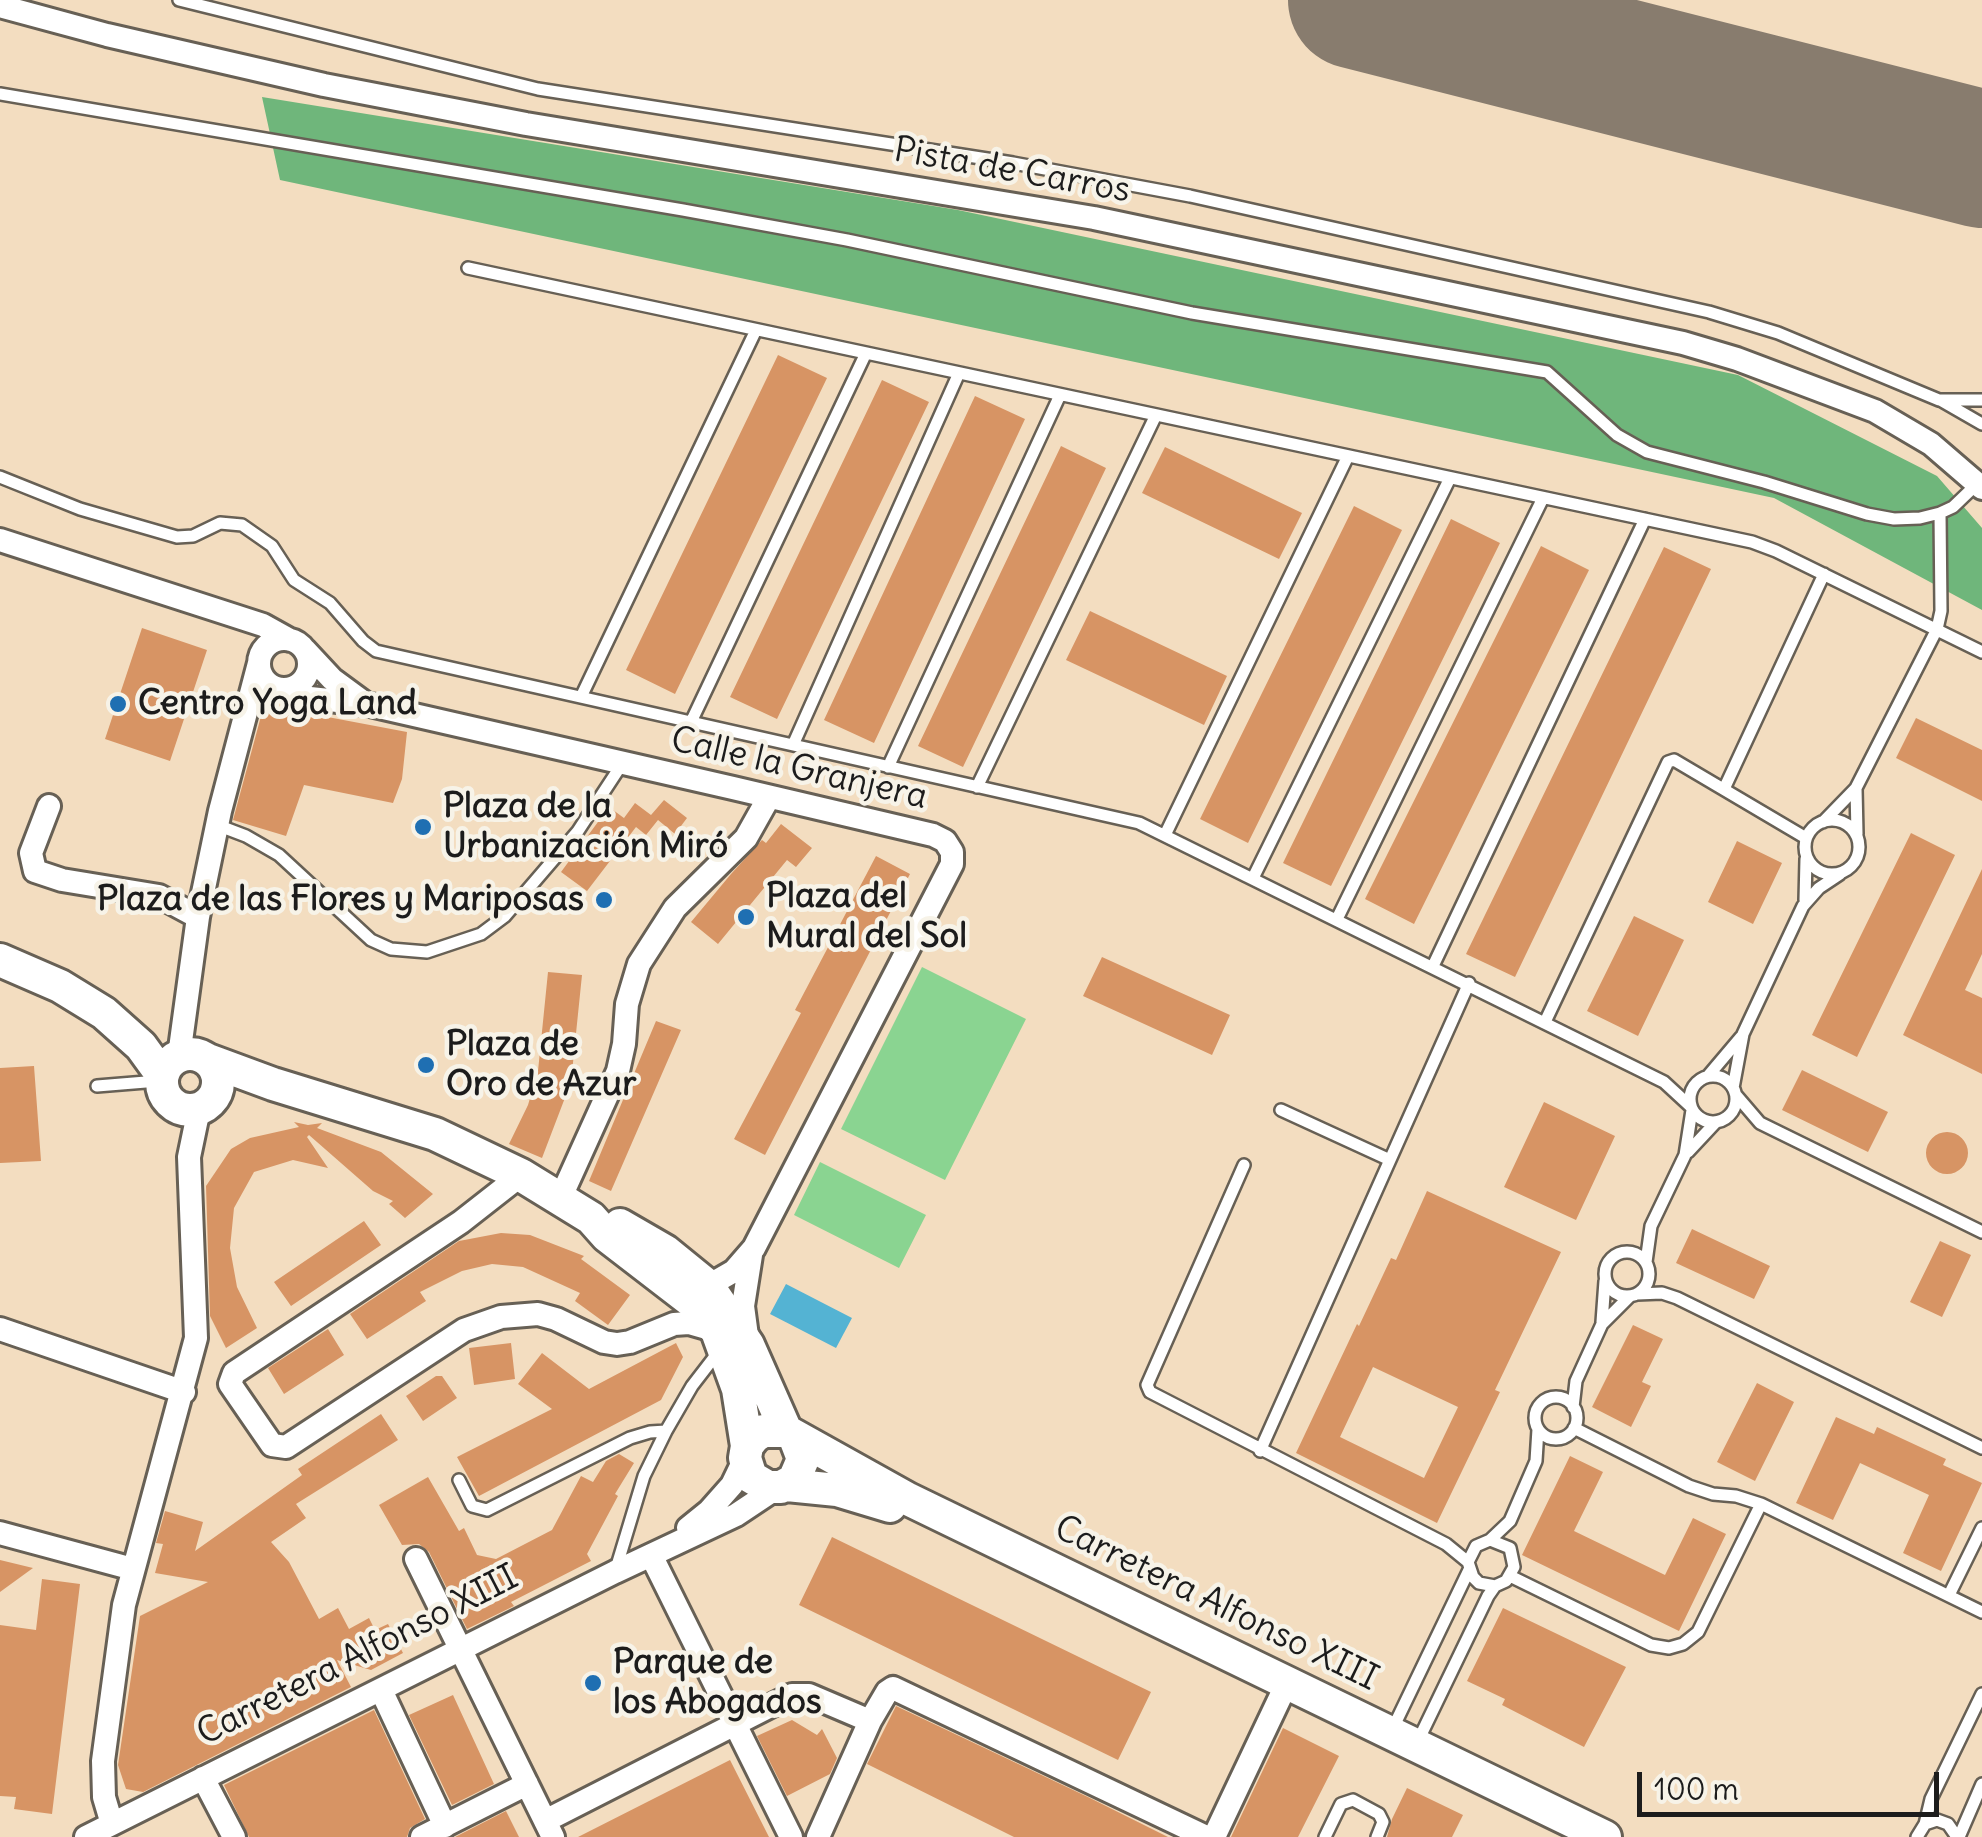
<!DOCTYPE html>
<meta charset="utf-8">
<style>
body{margin:0}
#map{position:relative;width:1982px;height:1837px;overflow:hidden;background:#f3ddc0;font-family:Delius,sans-serif}
canvas{display:block}
.scale{position:absolute;left:1637px;top:1772px;width:302px;height:45px;box-sizing:border-box;border:5px solid #1c1c1c;border-top:0;padding-left:12px;font-size:30px;line-height:35px;white-space:nowrap;color:#1c1c1c;-webkit-text-stroke:8px #f7f3e8;paint-order:stroke}
</style>
<div id="map">
<canvas width="1982" height="1837"></canvas>
<div class="scale">100 m</div>
</div>
<script>
const ctx = document.querySelector('canvas').getContext('2d');
ctx.lineJoin = 'round';
function fillPath(path, color) { ctx.fillStyle = color; ctx.fill(path, 'evenodd'); }
const toPath = rows => new Path2D(rows.map(r => 'M' + r).join(''));
function stroke(path, color, width, dash) { ctx.strokeStyle = color; ctx.lineWidth = width; ctx.lineCap = dash ? 'butt' : 'round'; ctx.setLineDash(dash || []); ctx.stroke(path); }
function write(font, color, halo, rows, align = 'center') {
  ctx.font = font + ' Delius,sans-serif'; ctx.lineWidth = 9; ctx.setLineDash([]); ctx.textBaseline = 'middle'; ctx.strokeStyle = halo; ctx.fillStyle = color; for (const [text, x, y, turn = 0] of rows) {
    ctx.save(); ctx.translate(x, y); ctx.rotate((+turn || 0) * Math.PI / 180); ctx.textAlign = isNaN(turn) ? turn : align; if (halo) ctx.strokeText(text, 0, 0); ctx.fillText(text, 0, 0); ctx.restore();
  }
}
const green = toPath([
 [922,967,1026,1019,945,1180,841,1129],
 [820,1162,926,1215,899,1268,794,1215]
]);
const forest = toPath([
 [262,97,958,210,1738,375,1937,476,1982,528,1982,610,1774,498,280,180]
]);
const water = toPath([
 [786,1284,852,1318,836,1348,770,1314]
]);
const taxiway = toPath([
 [1512,0,1522,17,1544,40,1583,58],
 [1435,20,1463,12,1479,0]
]);
const runway = toPath([
 [1357,0,1982,159]
]);
const building = toPath([
 [778,355,827,378,675,694,626,670],
 [882,380,929,402,777,719,730,697],
 [975,396,1025,419,874,743,824,720],
 [1061,446,1106,468,963,767,918,746],
 [1165,447,1302,513,1279,559,1142,493],
 [1354,506,1402,530,1248,843,1200,819],
 [1451,519,1500,543,1331,886,1283,863],
 [1541,546,1589,570,1414,924,1365,899],
 [1664,547,1711,569,1515,977,1466,954],
 [1090,611,1227,676,1204,725,1066,660],
 [142,628,207,650,170,761,105,739],
 [264,705,407,732,402,779,393,803,304,785,286,836,233,820],
 [1916,718,1982,750,1982,801,1896,758],
 [664,800,687,818,675,834,658,820,646,835,636,827,587,891,561,872,609,807,628,821,624,818,635,803,651,815],
 [781,824,812,848,796,867,787,860,718,944,691,922,731,874,762,840,766,843],
 [1911,833,1955,855,1857,1057,1812,1035],
 [1737,841,1782,863,1753,924,1708,902],
 [876,856,910,874,765,1155,734,1139,801,1013,795,1010],
 [1982,869,1982,954,1965,990,1982,998,1982,1074,1903,1035],
 [1634,916,1684,940,1638,1036,1587,1011],
 [1102,957,1230,1015,1212,1055,1083,996],
 [548,972,582,975,571,1082,542,1158,509,1144,528,1105,538,1071],
 [656,1021,681,1030,611,1191,589,1181],
 [34,1066,41,1161,0,1163,0,1068],
 [1802,1070,1888,1112,1868,1152,1782,1110],
 [1544,1102,1615,1136,1576,1220,1504,1187],
 [294,1122,308,1125,322,1123,317,1128,381,1152,433,1194,405,1218,389,1204,393,1201,373,1191,309,1135,307,1137,328,1168,293,1160,254,1172,234,1208,230,1248,237,1287,257,1328,226,1348,210,1316,206,1186,231,1149,250,1138,299,1127],
 '1926 1153a21 21 0 1 1 42 0a21 21 0 1 1-42 0Z',
 [1427,1191,1561,1252,1495,1390,1500,1392,1437,1523,1296,1453,1357,1324,1359,1326,1391,1258,1396,1260],
 [1373,1367,1458,1407,1424,1478,1340,1437],
 [364,1221,381,1245,291,1306,274,1282],
 [1692,1229,1770,1266,1754,1299,1676,1263],
 [501,1233,530,1235,584,1256,581,1259,630,1295,608,1325,575,1301,580,1293,523,1267,492,1264,462,1271,420,1292,426,1301,367,1339,350,1314,459,1241],
 [1940,1241,1971,1255,1942,1317,1910,1302],
 [1633,1325,1663,1339,1642,1382,1651,1386,1631,1427,1592,1407],
 [328,1329,344,1355,284,1394,268,1368],
 [511,1343,515,1379,474,1385,469,1348],
 [676,1343,683,1357,661,1400,479,1496,457,1457,552,1409,518,1384,542,1353,589,1389],
 [436,1376,442,1376,457,1398,423,1421,406,1396],
 [1757,1383,1794,1402,1755,1481,1717,1462],
 [381,1414,398,1440,296,1504,306,1518,271,1542,289,1562,319,1619,338,1608,349,1629,369,1618,375,1630,388,1624,403,1653,371,1670,337,1660,351,1687,143,1792,126,1789,118,1765,140,1616,208,1582,155,1573,163,1544,156,1543,165,1511,203,1522,195,1551,302,1475,298,1469],
 [1836,1417,1874,1434,1877,1427,1946,1459,1943,1465,1982,1483,1941,1571,1903,1553,1929,1495,1860,1463,1833,1520,1796,1503],
 [619,1454,634,1463,615,1494,618,1496,587,1554,591,1561,511,1602,514,1606,467,1629,429,1552,419,1544,402,1545,379,1505,428,1477,459,1531,464,1528,477,1555,496,1559,552,1530,581,1476,593,1482,606,1461],
 [1570,1456,1603,1472,1574,1531,1665,1575,1693,1518,1726,1534,1679,1631,1522,1555],
 [832,1537,1151,1692,1118,1760,799,1605],
 [0,1560,33,1568,0,1592],
 [42,1579,80,1584,52,1814,14,1809,16,1797,0,1796,0,1625,36,1630],
 [1503,1608,1626,1667,1584,1747,1502,1705,1505,1699,1467,1681],
 [453,1695,494,1784,452,1805,409,1715],
 [896,1706,1090,1798,1168,1837,1014,1837,867,1764],
 [374,1710,425,1819,410,1828,407,1837,249,1837,224,1785],
 [792,1720,817,1735,822,1729,837,1758,830,1774,787,1796,757,1736],
 [1283,1728,1339,1756,1298,1837,1231,1837],
 [730,1760,769,1837,578,1837],
 [1407,1788,1463,1815,1452,1837,1387,1837,1392,1819],
 [506,1811,519,1837,455,1837]
]);
const lane = toPath([
 [179,0,538,89,1013,163,1190,196,1709,312,1778,333,1939,400,1982,400],
 [0,94,683,210,847,240,1192,313,1547,372,1617,435,1647,452,1764,482,1867,514,1894,519,1920,518,1940,513,1953,507,1978,483],
 [468,268,1752,542,1776,551,1982,652],
 [1942,401,1982,424],
 [0,477,80,509,177,537,193,536,220,523,242,525,272,546,294,580,330,603,363,641,376,651,1139,823,1664,1082,1690,1106],
 [581,697,756,330],
 [691,722,866,353],
 [793,745,959,373],
 [888,767,1060,395],
 [977,787,1156,415],
 [1856,788,1857,834],
 [1724,789,1824,574],
 '1805 847a27 27 0 1 1 54 0a27 27 0 1 1-54 0Z',
 [1823,822,1856,788,1937,629,1941,611,1940,513],
 [217,825,246,836,279,855,371,940,391,949,427,952,481,934,505,916,578,831,622,764],
 [1165,835,1348,456],
 [1253,878,1450,478],
 [1805,900,1806,859],
 [1337,919,1543,498],
 [1433,966,1645,519],
 [1545,1022,1668,762,1674,760,1806,838],
 '1690 1099a23 23 0 1 1 46 0a23 23 0 1 1-46 0Z',
 [1708,1076,1741,1037],
 [97,1086,158,1081],
 [1733,1088,1743,1034,1803,906,1819,888,1840,874],
 [1736,1095,1760,1123,1982,1232],
 [1281,1110,1390,1160],
 [1688,1152,1716,1122],
 [1244,1165,1147,1385,1150,1392,1446,1544,1468,1562],
 '1605 1274a22 22 0 1 1 44 0a22 22 0 1 1-44 0Z',
 [1646,1262,1651,1226,1685,1155,1692,1110],
 [1637,1294,1662,1293,1677,1298,1982,1448],
 [1602,1322,1605,1281],
 '1535 1418a21 21 0 1 1 42 0a21 21 0 1 1-42 0Z',
 [1573,1407,1576,1381,1602,1324,1630,1296],
 [1574,1428,1689,1486,1713,1494,1736,1496,1761,1504,1982,1612],
 [1260,1451,1469,983],
 [459,1480,472,1506,487,1510,630,1438,650,1432,666,1431],
 [1490,1540,1510,1521,1536,1461,1538,1429],
 [615,1572,644,1476,666,1431,692,1386,719,1351],
 [1510,1576,1651,1645,1669,1648,1683,1644,1698,1632,1761,1504],
 [1949,1595,1982,1528],
 [1393,1728,1469,1570],
 [1417,1743,1488,1596,1495,1586,1506,1581,1514,1567,1510,1548,1490,1540,1476,1546,1468,1562,1473,1577,1479,1583,1495,1586],
 [1925,1824,1931,1799,1982,1694],
 [1325,1837,1341,1804,1353,1800,1379,1814,1383,1822,1377,1837],
 [1917,1837,1925,1824,1937,1820,1948,1824,1957,1837],
 [1959,1837,1982,1784]
]);
const street = toPath([
 [0,6,107,35,324,85,526,124,1094,218,1683,343,1737,359,1875,411,1931,444,1982,488],
 [0,540,263,625,290,640],
 '259 664a25 25 0 1 1 50 0a25 25 0 1 1-50 0Z',
 [305,650,332,679,366,704],
 [283,689,310,698,366,704,733,788,933,835,945,841,952,852,952,864,754,1248,734,1271,708,1286],
 [49,806,31,853,35,871,62,880,159,896,198,917],
 [179,1056,198,917,220,811,259,663],
 [521,1175,461,1222,234,1373,230,1384,272,1445,286,1447,464,1330,501,1317,538,1314,556,1319,604,1342,617,1344,630,1342,674,1324,689,1323,717,1331],
 [560,1199,618,1071,624,1044,627,1004,639,964,675,908,746,838,769,797],
 [0,1329,184,1392],
 [747,1336,743,1306,751,1255],
 [688,1528,709,1511,732,1485,745,1458],
 [0,1533,133,1569],
 [651,1555,791,1837],
 [416,1559,553,1837],
 [381,1690,445,1826],
 [203,1778,234,1837],
 [545,1821,792,1695,809,1695,870,1721],
 [112,1824,104,1797,103,1761,124,1605,196,1338,189,1157,199,1109],
 [86,1837,615,1572,736,1515,778,1487],
 [422,1837,527,1784],
 [818,1837,870,1721,887,1692,893,1688,1206,1837],
 [1214,1837,1287,1683]
]);
const secondary = toPath([
 [0,960,60,986,104,1013,141,1046,162,1075],
 '162 1082a28 28 0 1 1 56 0a28 28 0 1 1-56 0Z',
 [208,1060,273,1084,435,1134,521,1175,591,1218,607,1236,694,1303,717,1331,738,1389,747,1446],
 [620,1225,665,1251,708,1286,748,1345,786,1431],
 [795,1438,803,1459,794,1480,781,1487,768,1487,751,1477,745,1458,747,1446,754,1437,763,1431,786,1431,908,1499,1605,1837],
 [787,1485,837,1490,890,1506]
]);
const markers = [
 [118,704,10,"#1f6fb2"],
 [423,827,10,"#1f6fb2"],
 [604,900,10,"#1f6fb2"],
 [746,917,10,"#1f6fb2"],
 [426,1065,10,"#1f6fb2"],
 [593,1683,10,"#1f6fb2"]
];
const streetNames = [
 ["Pista de Carros",1012,171,10],
 ["Calle la Granjera",799,769,13],
 ["Carretera Alfonso XIII",1216,1604,26],
 ["Carretera Alfonso XIII",358,1656,-27]
];
const poiNames = [
 ["Centro Yoga Land",138,704],
 ["Plaza de la",443,807],
 ["Urbanización Miró",443,847],
 ["Plaza del",766,897],
 ["Mural del Sol",766,937],
 ["Plaza de las Flores y Mariposas",584,900,"right"],
 ["Plaza de",446,1045],
 ["Oro de Azur",446,1085],
 ["Parque de",613,1663],
 ["los Abogados",613,1703]
];
fillPath(green, '#8ad491');
fillPath(forest, '#6fb67b');
fillPath(water, '#54b3d3');
stroke(taxiway, '#887c6e', 55);
stroke(runway, '#887c6e', 138);
fillPath(building, '#d79464');
stroke(lane, '#676055', 16);
stroke(street, '#676055', 28);
stroke(secondary, '#676055', 38);
stroke(lane, '#fff', 11);
stroke(street, '#fff', 22);
stroke(secondary, '#fff', 32);
for (const [x, y, r, color] of markers) { const dot = new Path2D(); dot.arc(x, y, r, 0, 2 * Math.PI); ctx.fillStyle = color; ctx.fill(dot); stroke(dot, '#f7f3e8', 4); }
write('35px', '#1c1c1c', '#f7f3e8', streetNames);
write('bold 35px', '#1c1c1c', '#f7f3e8', poiNames, 'left');
</script>
